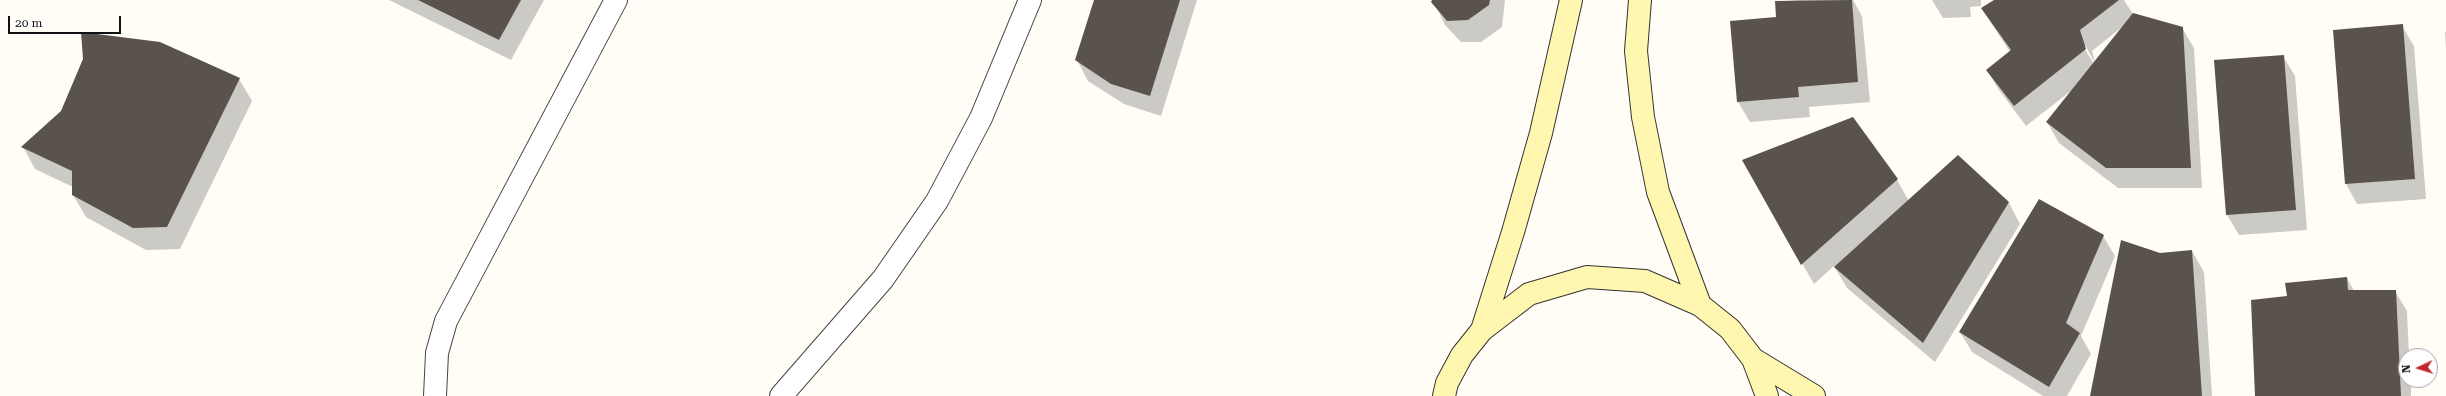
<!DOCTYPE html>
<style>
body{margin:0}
#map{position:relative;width:2446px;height:396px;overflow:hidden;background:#fffdf5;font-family:"Roboto Serif",serif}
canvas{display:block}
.north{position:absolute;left:2398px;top:348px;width:40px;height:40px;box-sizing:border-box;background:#fff;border:1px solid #a0a0a0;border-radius:50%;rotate:266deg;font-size:11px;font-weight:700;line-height:16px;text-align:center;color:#111}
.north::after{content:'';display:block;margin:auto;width:14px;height:18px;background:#c4262e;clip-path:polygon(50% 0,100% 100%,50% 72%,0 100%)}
.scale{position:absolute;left:8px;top:16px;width:113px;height:18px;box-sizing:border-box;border:2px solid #111;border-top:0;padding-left:5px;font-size:12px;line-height:14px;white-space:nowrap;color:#111;-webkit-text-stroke:3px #fff;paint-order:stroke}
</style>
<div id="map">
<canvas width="2446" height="396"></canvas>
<div class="north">N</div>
<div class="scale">20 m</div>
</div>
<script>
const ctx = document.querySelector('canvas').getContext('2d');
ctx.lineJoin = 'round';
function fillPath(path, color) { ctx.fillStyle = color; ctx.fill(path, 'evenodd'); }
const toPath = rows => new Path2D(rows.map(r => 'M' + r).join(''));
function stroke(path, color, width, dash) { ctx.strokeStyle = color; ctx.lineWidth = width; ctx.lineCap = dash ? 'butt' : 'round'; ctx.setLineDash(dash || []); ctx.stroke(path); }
const shadow = toPath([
 [389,0,544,0,511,60],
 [1095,0,1197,0,1161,116,1124,104,1088,81,1077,60],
 [1433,0,1505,0,1502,27,1481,42,1461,42,1445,25],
 [1798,0,1853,0,1862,16,1870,102,1809,107,1810,117,1750,122,1738,102,1731,22,1778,18,1776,2],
 [1932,0,1981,0,1981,6,1970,7,1971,17,1943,18],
 [1996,0,2124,0,2133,14,2182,28,2194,48,2202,188,2118,188,2059,143,2047,122,2072,90,2026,126,1999,90,1987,70,2010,52,1982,9],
 [2122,27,2095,62,2092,51],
 [2085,45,2095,63,2094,64,2083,46],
 [2402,26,2414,46,2426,199,2357,204,2346,184,2334,31],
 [2445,32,2446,32,2446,50],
 [82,33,159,43,239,79,252,101,180,249,146,250,86,217,73,195,73,187,35,169,23,147,62,111,84,60],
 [2283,56,2295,76,2307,230,2239,235,2227,215],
 [1852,118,1897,180,1909,201,1958,157,2009,203,2020,224,1935,362,1847,288,1834,266,1814,284,1743,161],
 [2103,236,2115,256,2081,336,2091,354,2067,396,2043,396,1972,352,1960,332],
 [2192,251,2204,272,2212,396,2091,396,2160,254],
 [2347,278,2354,291,2395,291,2407,311,2409,356,2406,356,2406,380,2411,380,2411,396,2256,396,2288,297]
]);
const building = toPath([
 [418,0,521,0,499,40],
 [1094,0,1180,0,1150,96,1111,84,1075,60],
 [1432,0,1490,0,1489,5,1468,20,1447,21,1431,2],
 [1852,0,1858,82,1798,87,1799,97,1737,102,1730,21,1776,17,1775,1],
 [1994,0,2119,0,2080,30,2086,49,2014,106,1986,70,2011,50,1981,8],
 [2133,13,2183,27,2191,168,2106,168,2046,122],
 [2403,24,2415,179,2345,184,2333,30],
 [81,32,160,42,240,78,167,227,133,228,72,195,72,171,21,147,61,111,83,59],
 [2284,55,2296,210,2226,215,2214,60],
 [1853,117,1898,179,1801,265,1742,160],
 [1958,155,2009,202,1923,343,1834,267],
 [2039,199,2104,235,2066,323,2080,333,2049,387,1959,332],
 [2121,240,2160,253,2192,250,2202,396,2090,396],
 [2347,277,2348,290,2396,290,2401,396,2255,396,2251,300,2287,296,2285,283]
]);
const street = toPath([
 [435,396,437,353,446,321,616,0],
 [781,396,883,279,937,201,981,118,1030,0]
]);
const secondary = toPath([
 [1640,0,1636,51,1643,117,1658,192,1700,305],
 [1482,330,1513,232,1541,133,1571,0],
 [1753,359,1814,396],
 [1444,396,1447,383,1462,355,1482,330,1529,294,1587,277,1645,281,1700,305,1730,329,1753,359,1767,396]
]);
fillPath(shadow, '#0003');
fillPath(building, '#5a524d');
stroke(street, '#444', 24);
stroke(secondary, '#333', 24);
stroke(street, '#fff', 22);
stroke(secondary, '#fff6b0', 22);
</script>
